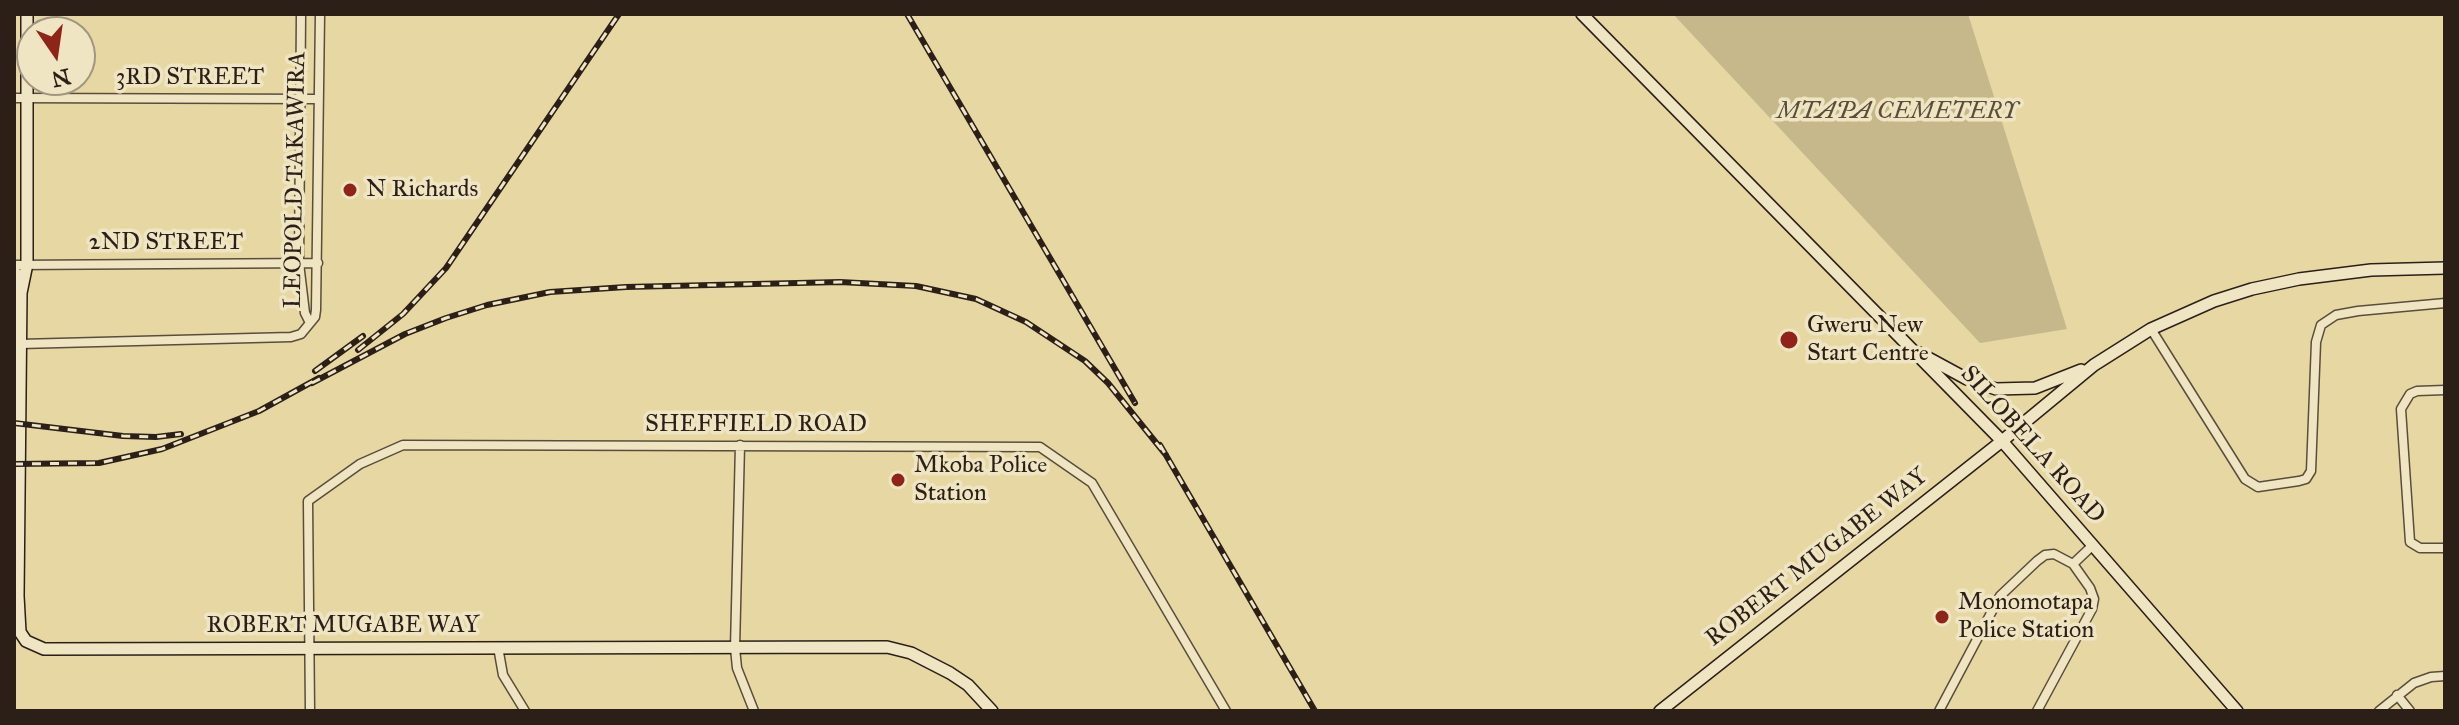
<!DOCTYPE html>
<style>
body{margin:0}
#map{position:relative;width:2459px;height:725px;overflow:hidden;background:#e6d7a3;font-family:"IM FELL Great Primer",serif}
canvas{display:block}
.frame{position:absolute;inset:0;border:16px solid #2b1f18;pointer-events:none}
.north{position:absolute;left:16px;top:16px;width:80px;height:80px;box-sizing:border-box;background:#efe5c3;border:2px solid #a1967f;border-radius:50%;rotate:167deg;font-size:22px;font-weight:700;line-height:32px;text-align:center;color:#2b1f18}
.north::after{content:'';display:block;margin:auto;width:28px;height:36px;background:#8f2418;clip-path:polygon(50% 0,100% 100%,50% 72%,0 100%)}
</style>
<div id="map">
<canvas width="2459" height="725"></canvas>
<div class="frame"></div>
<div class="north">N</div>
</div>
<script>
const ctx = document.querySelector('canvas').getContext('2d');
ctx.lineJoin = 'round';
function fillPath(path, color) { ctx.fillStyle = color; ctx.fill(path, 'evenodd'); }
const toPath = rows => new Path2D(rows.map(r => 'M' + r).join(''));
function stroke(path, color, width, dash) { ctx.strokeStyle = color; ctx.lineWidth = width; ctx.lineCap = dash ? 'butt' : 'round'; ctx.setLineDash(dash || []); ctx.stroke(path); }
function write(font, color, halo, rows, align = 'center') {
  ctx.font = font + ' "IM FELL Great Primer",serif'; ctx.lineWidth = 7; ctx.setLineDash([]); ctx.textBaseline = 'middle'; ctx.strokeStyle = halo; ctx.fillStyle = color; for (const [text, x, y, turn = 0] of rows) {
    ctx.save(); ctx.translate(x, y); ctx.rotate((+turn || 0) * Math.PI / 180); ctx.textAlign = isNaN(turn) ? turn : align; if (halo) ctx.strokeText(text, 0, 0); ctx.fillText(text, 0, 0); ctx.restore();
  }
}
const green = toPath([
 [1673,14,1968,14,2067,329,1980,343]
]);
const street = toPath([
 [301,14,299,263,305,313,310,323],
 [14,98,318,99],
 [14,265,318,263],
 [2151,329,2245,479,2258,487,2299,481,2306,479,2311,471,2316,342,2321,325,2336,315,2358,311,2445,303],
 [20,344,291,337,301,334,315,317,316,310,320,14],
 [2445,390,2417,391,2410,394,2401,409,2410,542,2420,548,2445,548],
 [740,445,735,648,737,668,754,711],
 [2073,564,2093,545],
 [498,647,503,675,525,711],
 [2397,695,2410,711],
 [310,711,308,501,360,464,403,445,1040,447,1092,483,1226,711],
 [1939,711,2000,596,2037,561,2045,555,2054,554,2073,564,2090,588,2094,599,2092,609,2037,711],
 [2379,711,2414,683,2431,677,2445,676]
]);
const secondary = toPath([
 [27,14,27,264,21,293,18,596,20,632,26,641,44,649,887,647,911,653,950,673,968,685,992,711],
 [1582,14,2002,441,2237,711],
 [14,270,21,292],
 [1919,353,1967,379,1996,389,2035,388,2081,370],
 [1660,711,2002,441,2094,365,2151,329,2214,301,2252,289,2299,279,2371,270,2445,268]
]);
const rail = toPath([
 [907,14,1135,403],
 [358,350,403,314,446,268,619,14],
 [315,371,363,336],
 [312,383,405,334,446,318,487,305,550,292,626,287,840,282,916,286,976,299,1026,322,1085,361,1108,383,1166,455],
 [14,423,123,436,156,437,181,434],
 [1160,445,1315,711],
 [14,464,99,463,162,449,259,411,319,378]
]);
const markers = [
 [350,190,8,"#8f2418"],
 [1789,340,10,"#8f2418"],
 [898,480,8,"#8f2418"],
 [1942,617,8,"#8f2418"]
];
const streetNames = [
 ["3RD STREET",190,78],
 ["LEOPOLD TAKAWIRA",296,180,-89],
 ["2ND STREET",166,243],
 ["SHEFFIELD ROAD",756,425],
 ["SILOBELA ROAD",2032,445,48],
 ["ROBERT MUGABE WAY",1817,558,-38],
 ["ROBERT MUGABE WAY",343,626]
];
const parkNames = [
 ["MTAPA CEMETERY",1897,112]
];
const poiNames = [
 ["N Richards",366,190],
 ["Gweru New",1807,326],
 ["Start Centre",1807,354],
 ["Mkoba Police",914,466],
 ["Station",914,494],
 ["Monomotapa",1958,603],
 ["Police Station",1958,631]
];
fillPath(green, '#c6b88b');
stroke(street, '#5a4d3b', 11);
stroke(secondary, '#2b1f18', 14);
stroke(street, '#efe5c3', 8);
stroke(secondary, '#efe5c3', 11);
stroke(rail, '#2b1f18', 6);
stroke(rail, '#efe5c3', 3, [9]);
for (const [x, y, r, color] of markers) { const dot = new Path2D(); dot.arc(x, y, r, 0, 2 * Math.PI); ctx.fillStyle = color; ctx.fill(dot); stroke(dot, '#efe5c3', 3); }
write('24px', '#2b1f18', '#efe5c3', streetNames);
write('italic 24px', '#5a4d3a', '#efe5c3', parkNames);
write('24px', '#2b1f18', '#efe5c3', poiNames, 'left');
</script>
